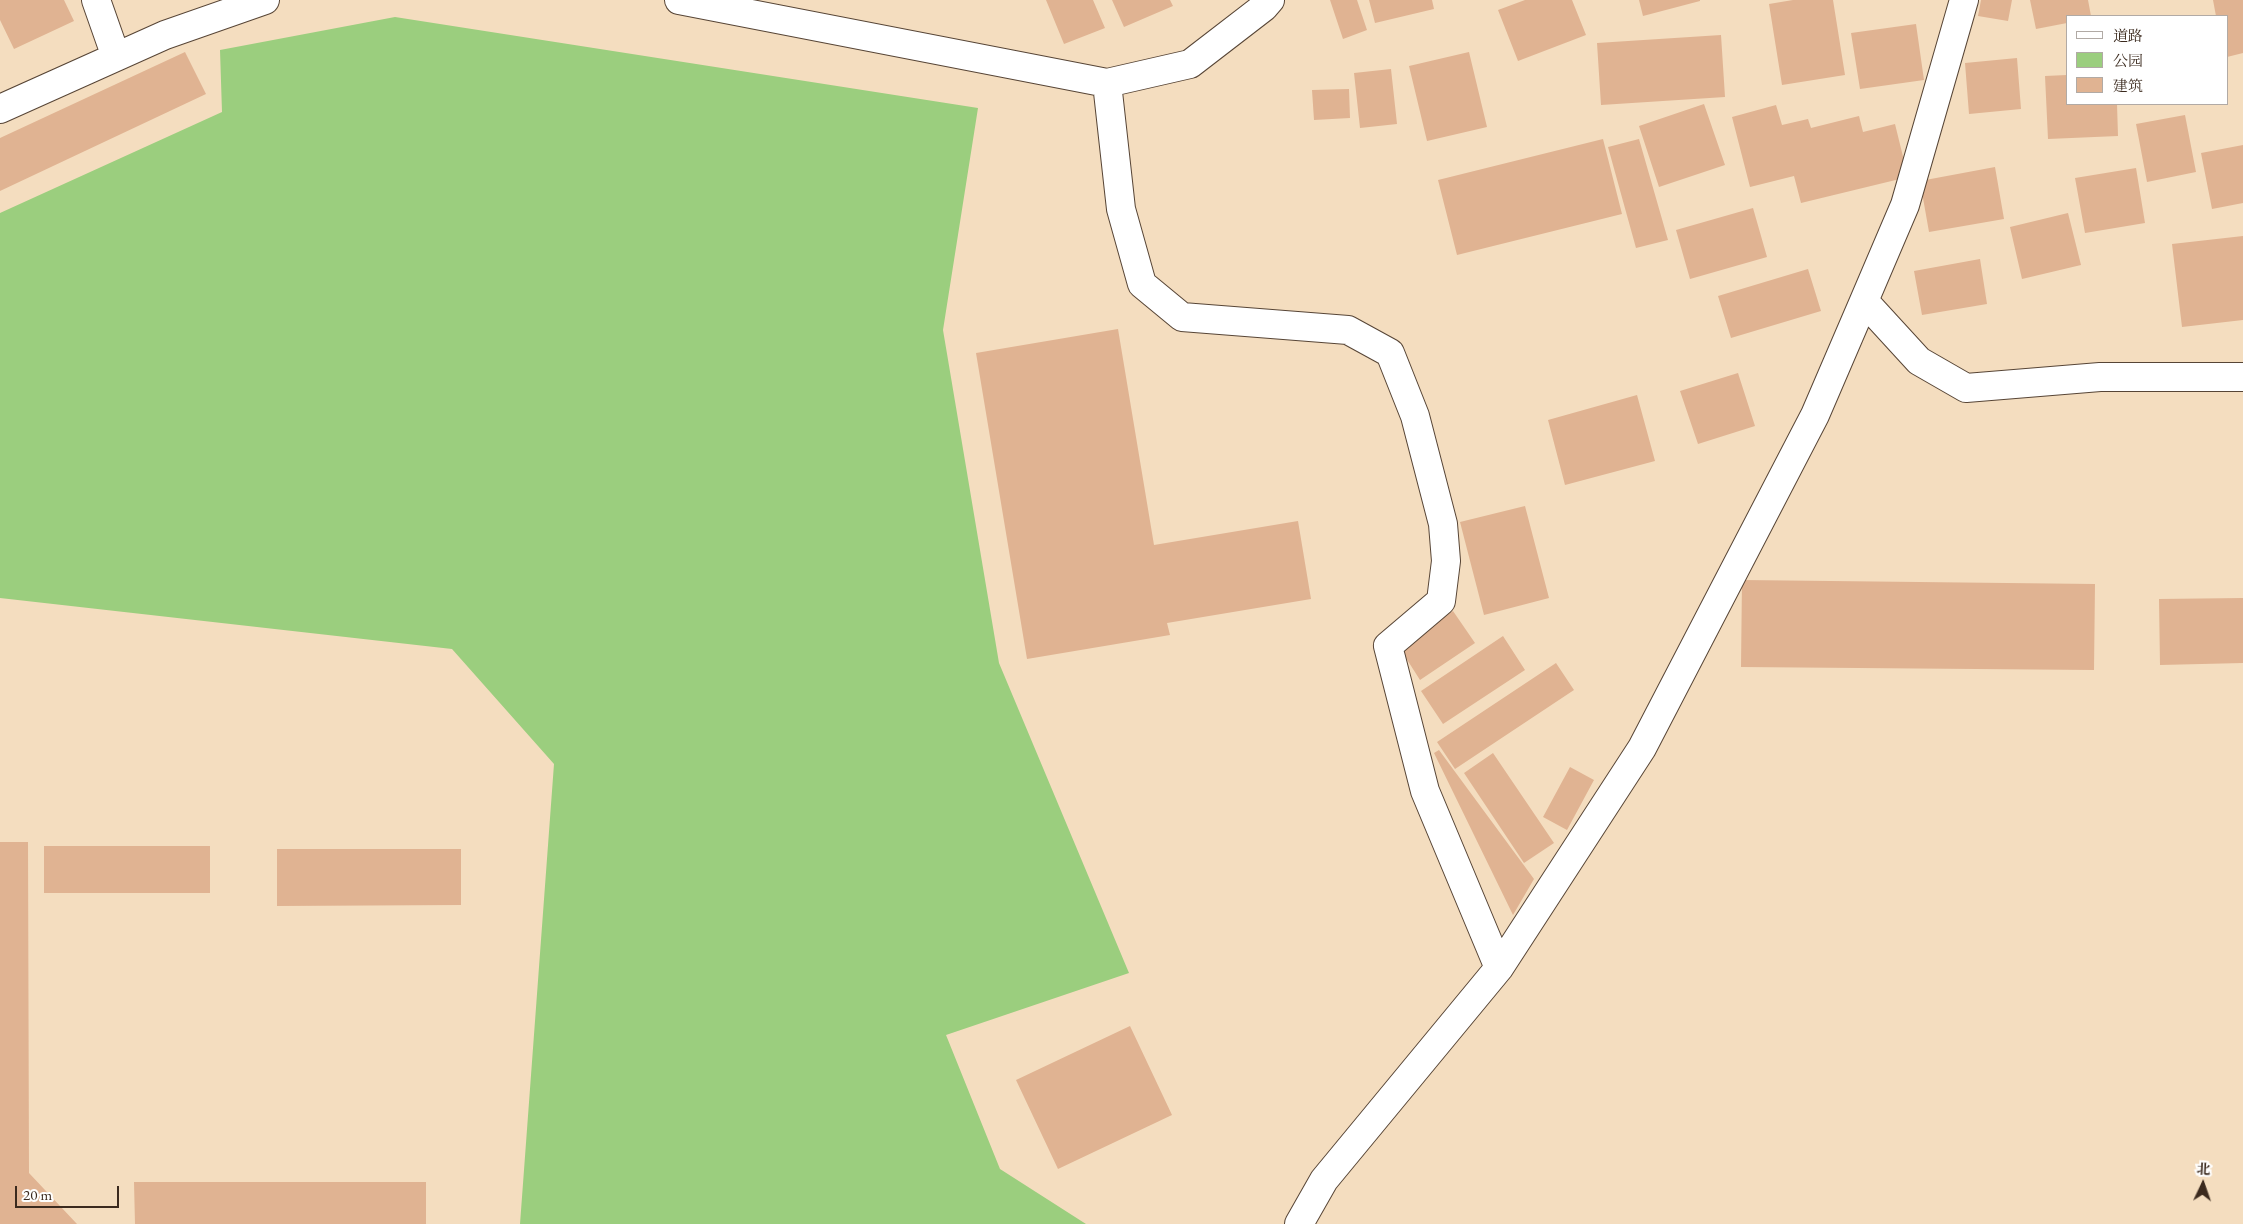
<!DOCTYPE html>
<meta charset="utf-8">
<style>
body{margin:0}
#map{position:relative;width:2243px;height:1224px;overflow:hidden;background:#f4ddbf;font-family:"EB Garamond","Noto Serif SC",serif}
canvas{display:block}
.legend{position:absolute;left:2066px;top:15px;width:162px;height:90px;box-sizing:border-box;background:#fff;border:1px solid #b1aaa5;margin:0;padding:6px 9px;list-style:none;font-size:15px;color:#3b2a1e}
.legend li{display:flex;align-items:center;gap:10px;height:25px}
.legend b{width:25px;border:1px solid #b1aaa5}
.north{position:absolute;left:2178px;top:1159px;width:50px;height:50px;-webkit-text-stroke:4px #fff;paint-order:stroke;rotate:3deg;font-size:14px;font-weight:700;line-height:20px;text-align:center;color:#3b2a1e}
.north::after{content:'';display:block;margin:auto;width:18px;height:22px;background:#3b2a1e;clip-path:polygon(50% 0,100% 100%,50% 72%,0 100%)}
.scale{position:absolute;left:15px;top:1186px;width:104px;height:22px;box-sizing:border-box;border:2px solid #3b2a1e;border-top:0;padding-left:6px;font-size:15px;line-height:18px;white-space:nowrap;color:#3b2a1e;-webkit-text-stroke:4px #fff;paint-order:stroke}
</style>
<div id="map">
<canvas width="2243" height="1224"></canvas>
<ul class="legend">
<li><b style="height:6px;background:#fff"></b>道路</li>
<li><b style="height:14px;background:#9bce7e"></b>公园</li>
<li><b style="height:14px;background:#e0b392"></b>建筑</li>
</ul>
<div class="north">北</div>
<div class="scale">20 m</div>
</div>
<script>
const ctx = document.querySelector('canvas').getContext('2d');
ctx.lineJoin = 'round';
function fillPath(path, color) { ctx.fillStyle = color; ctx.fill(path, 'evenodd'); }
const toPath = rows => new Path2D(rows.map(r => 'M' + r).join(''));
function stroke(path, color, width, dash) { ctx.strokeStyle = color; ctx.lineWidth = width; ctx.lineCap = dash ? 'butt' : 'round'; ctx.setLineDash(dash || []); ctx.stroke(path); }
const green = toPath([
 [395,17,978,108,943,330,999,663,1129,973,946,1035,1000,1169,1086,1224,520,1224,554,764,452,649,0,598,0,213,222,112,220,50]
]);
const building = toPath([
 [0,0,64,0,74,21,14,49,0,20],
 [1046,0,1093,0,1105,28,1064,44],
 [1112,0,1170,0,1173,6,1124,27],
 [1330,0,1357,0,1367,30,1343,39],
 [1369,0,1432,0,1434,9,1375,23],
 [1525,0,1572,0,1586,35,1518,61,1498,10],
 [1639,0,1700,0,1700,1,1643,16],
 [1793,0,1833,0,1845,75,1782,85,1769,4],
 [1981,0,2012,0,2008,21,1978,16],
 [2030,0,2088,0,2091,16,2067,16,2067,23,2036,29],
 [2213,0,2243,0,2243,53,2227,57,2227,16,2216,16],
 [1916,24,1924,80,1860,89,1851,33],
 [1721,35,1725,97,1601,105,1597,43],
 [185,52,206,94,0,191,0,138],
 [1469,52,1487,127,1427,141,1409,66],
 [2017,58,2021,109,1969,114,1965,63],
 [1391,69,1397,124,1360,128,1354,73],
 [2067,75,2067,104,2117,104,2118,136,2048,139,2045,76],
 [1349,89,1350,118,1314,120,1312,90],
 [1704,104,1725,165,1659,187,1639,126],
 [1776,105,1782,125,1808,119,1811,128,1859,116,1863,132,1895,124,1908,177,1801,203,1794,176,1750,187,1732,117],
 [2185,115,2196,172,2147,182,2136,124],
 [1603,139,1622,214,1457,255,1438,180],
 [1639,139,1668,240,1636,248,1608,147],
 [2243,145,2243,203,2212,209,2201,153],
 [1995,167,2004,219,1929,232,1920,181],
 [2136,168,2145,223,2085,233,2075,178],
 [1753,208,1767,257,1690,279,1676,230],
 [2068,213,2081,265,2022,279,2010,227],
 [2243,236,2243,320,2182,327,2172,244],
 [1980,259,1987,304,1922,315,1914,271],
 [1808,269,1821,311,1731,338,1718,296],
 [1118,329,1154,545,1298,521,1311,599,1167,623,1170,635,1027,659,976,353],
 [1738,373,1755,426,1698,444,1680,391],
 [1637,395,1655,461,1565,485,1548,420],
 [1525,506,1549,598,1484,615,1460,522],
 [1742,580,2095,584,2094,670,1741,667],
 [2243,598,2243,663,2160,665,2159,599],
 [1453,611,1475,643,1420,680,1399,647],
 [1503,636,1525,670,1443,724,1421,691],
 [1556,663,1574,690,1455,769,1437,742],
 [1439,750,1534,879,1513,915,1434,753],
 [1493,753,1554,843,1524,863,1464,773],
 [1570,767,1594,780,1567,830,1543,817],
 [0,842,28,842,29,1173,77,1224,0,1224],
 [44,846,210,846,210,893,44,893],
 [277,849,461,849,461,905,277,906],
 [1130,1026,1172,1115,1058,1169,1016,1080],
 [134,1182,426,1182,426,1224,135,1224]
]);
const minor = toPath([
 [96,0,116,57],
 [679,0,1107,83,1190,64,1264,7,1270,0],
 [1107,83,1121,209,1142,284,1182,317,1348,330,1390,353,1415,416,1443,524,1446,561,1441,601,1388,646,1425,791,1499,968],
 [0,109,165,35,265,0],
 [1864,301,1919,361,1966,388,2100,377,2243,377],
 [1299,1224,1324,1180,1499,968,1642,748,1815,415,1864,301,1905,205,1964,0]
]);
fillPath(green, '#9bce7e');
fillPath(building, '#e0b392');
stroke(minor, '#574536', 30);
stroke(minor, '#fff', 28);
</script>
